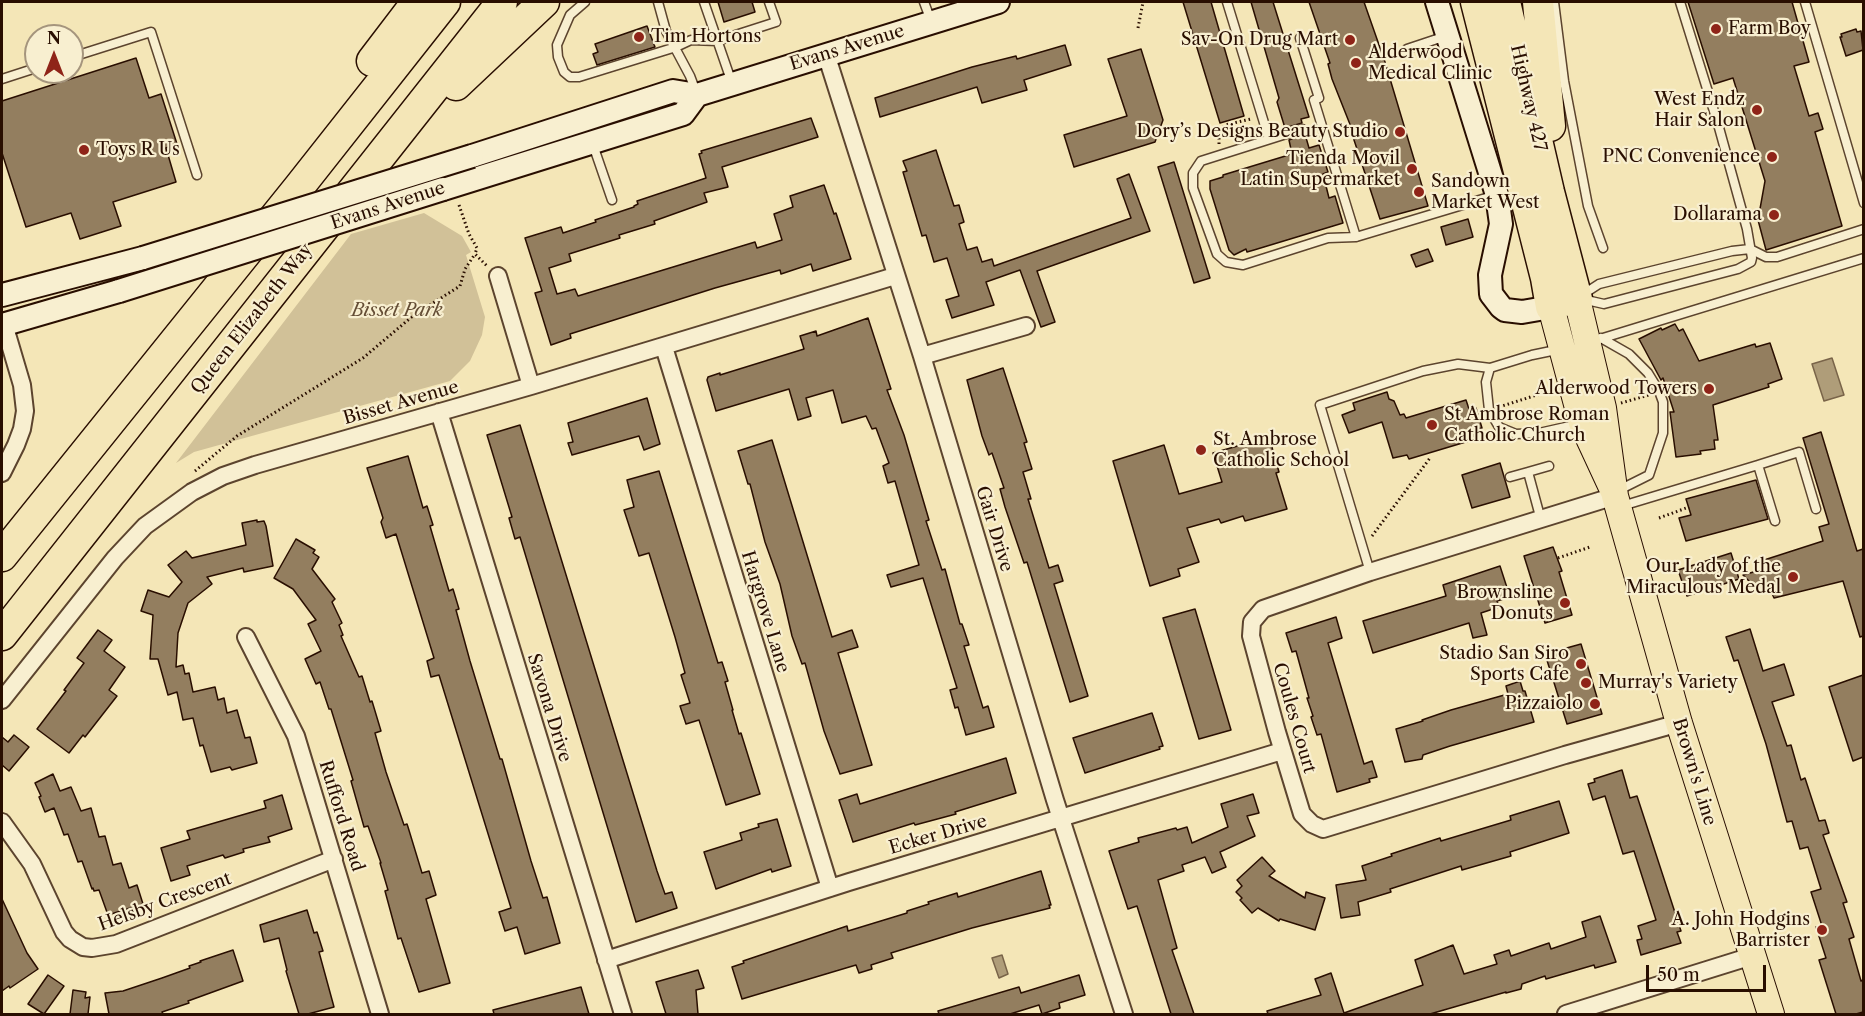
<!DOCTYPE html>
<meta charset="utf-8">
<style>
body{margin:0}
#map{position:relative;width:1865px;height:1016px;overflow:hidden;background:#f4e6b7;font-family:"Libre Caslon Text",serif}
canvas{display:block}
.frame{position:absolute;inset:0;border:3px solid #290e00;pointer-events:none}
.north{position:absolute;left:24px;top:24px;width:60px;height:60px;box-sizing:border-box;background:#f8efd0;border:2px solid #a5957d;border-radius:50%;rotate:0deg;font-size:16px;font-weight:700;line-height:24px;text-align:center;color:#290e00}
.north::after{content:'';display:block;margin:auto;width:21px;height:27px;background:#8f2418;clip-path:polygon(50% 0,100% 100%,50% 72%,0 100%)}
.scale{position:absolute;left:1646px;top:965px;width:120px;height:27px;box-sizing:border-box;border:3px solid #290e00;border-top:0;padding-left:8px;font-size:18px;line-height:21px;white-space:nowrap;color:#290e00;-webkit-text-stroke:4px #f8efd0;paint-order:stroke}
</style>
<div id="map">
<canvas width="1865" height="1016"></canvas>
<div class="frame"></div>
<div class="north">N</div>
<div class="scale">50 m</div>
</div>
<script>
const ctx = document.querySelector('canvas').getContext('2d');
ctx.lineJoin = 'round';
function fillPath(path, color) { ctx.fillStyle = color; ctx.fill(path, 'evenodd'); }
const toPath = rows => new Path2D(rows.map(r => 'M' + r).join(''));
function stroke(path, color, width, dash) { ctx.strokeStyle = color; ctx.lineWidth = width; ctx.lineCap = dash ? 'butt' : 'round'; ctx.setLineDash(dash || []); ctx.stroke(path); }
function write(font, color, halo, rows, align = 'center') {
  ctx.font = font + ' "Libre Caslon Text",serif'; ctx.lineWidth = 4.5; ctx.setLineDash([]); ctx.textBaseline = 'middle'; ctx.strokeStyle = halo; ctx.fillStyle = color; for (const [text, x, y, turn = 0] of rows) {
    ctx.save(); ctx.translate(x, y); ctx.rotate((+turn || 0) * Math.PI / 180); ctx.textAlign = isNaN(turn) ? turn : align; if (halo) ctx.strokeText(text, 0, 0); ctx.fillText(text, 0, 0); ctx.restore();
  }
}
const green = toPath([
 [424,213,462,236,471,252,466,255,485,317,482,335,470,361,450,381,194,452,176,463,351,234]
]);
const water = toPath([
 [1832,358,1844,395,1824,401,1812,364,1832,358],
 [1002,955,1008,974,999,978,992,958,1002,955]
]);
const building = toPath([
 [718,2,752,2,755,12,724,22,718,2],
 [1183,2,1211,2,1244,116,1220,123,1183,2],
 [1251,2,1273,2,1309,117,1301,119,1302,123,1285,128,1277,102,1279,98,1251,2],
 [1309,2,1364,2,1385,62,1428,206,1380,219,1356,146,1353,137,1355,137,1332,79,1328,64,1330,63,1309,2],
 [1688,2,1792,2,1809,62,1794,66,1809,116,1818,113,1823,129,1815,132,1842,226,1766,250,1758,220,1765,181,1733,78,1714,84,1688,2],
 [647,26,655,47,597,65,593,54,598,52,595,44,647,26],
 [1856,29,1857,32,1861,31,1863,50,1846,56,1840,37,1842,37,1841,34,1856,29],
 [1065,45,1071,65,1024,80,1027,90,982,103,977,87,880,117,875,98,972,67,1016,56,1017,59,1065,45],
 [1141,49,1163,120,1155,142,1074,167,1064,135,1127,116,1108,59,1141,49],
 [136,58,149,98,161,94,177,144,166,148,176,182,113,202,121,226,80,239,71,213,26,227,2,153,2,101,136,58],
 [811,118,818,137,722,167,728,187,704,193,707,202,654,221,655,224,619,235,620,238,569,254,571,261,549,268,557,294,575,289,578,296,755,242,757,248,782,240,774,214,793,207,790,196,824,185,834,214,836,213,851,259,813,271,811,264,781,274,780,270,715,288,570,334,571,338,551,345,535,293,542,291,525,238,561,227,563,233,596,222,595,220,634,207,634,206,638,204,637,201,706,178,699,154,702,153,701,151,811,118],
 [1305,134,1309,148,1319,145,1328,172,1323,174,1329,198,1335,196,1343,223,1254,250,1247,252,1246,249,1234,255,1229,250,1210,189,1210,181,1223,177,1223,175,1292,154,1289,140,1305,134],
 [936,150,954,206,959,205,964,222,959,224,967,250,977,247,982,262,992,259,994,266,1131,218,1117,179,1129,174,1150,231,1037,271,1055,322,1041,327,1020,270,986,282,994,305,952,318,946,300,959,296,947,258,934,262,926,235,922,236,903,172,907,171,903,161,936,150],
 [1174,162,1210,278,1194,283,1158,167,1174,162],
 [1468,219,1473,237,1446,245,1441,227,1468,219],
 [1428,249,1433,261,1416,267,1411,255,1428,249],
 [868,318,891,389,887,390,904,435,929,520,926,521,942,570,945,569,960,624,962,624,969,645,964,646,972,672,983,708,988,706,994,727,966,735,958,707,955,708,950,690,957,688,923,578,891,587,887,575,919,565,895,481,888,483,883,466,889,463,876,428,872,429,866,416,842,423,833,390,806,398,811,416,798,420,789,389,716,411,707,380,708,377,720,373,720,375,804,349,800,336,816,331,817,336,868,318],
 [1675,324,1679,331,1683,329,1699,361,1755,344,1756,347,1770,343,1782,379,1768,384,1769,387,1713,405,1718,440,1714,440,1715,449,1700,451,1701,454,1676,457,1670,412,1674,412,1663,378,1661,380,1639,339,1661,328,1662,330,1675,324],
 [1003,368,1027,442,1024,443,1032,469,1023,472,1031,499,1028,499,1049,568,1058,565,1063,581,1054,584,1088,696,1070,702,1027,562,1024,563,1005,507,1000,489,1004,488,992,453,989,455,982,436,967,380,1003,368],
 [1387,392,1389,399,1394,401,1400,415,1404,414,1406,418,1466,400,1469,409,1476,408,1482,428,1475,429,1479,438,1409,459,1407,455,1393,458,1382,422,1349,433,1342,415,1355,410,1353,403,1387,392],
 [647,398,660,444,644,450,639,436,572,455,568,443,573,442,568,423,647,398],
 [520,425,657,871,665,894,672,892,677,908,636,922,520,537,515,539,509,518,512,517,487,435,520,425],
 [1821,432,1857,551,1863,549,1863,636,1860,637,1843,581,1774,598,1768,584,1756,588,1743,575,1764,569,1761,561,1823,541,1819,527,1829,524,1803,438,1821,432],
 [1269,437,1279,472,1276,473,1287,509,1245,521,1243,516,1221,523,1219,519,1187,528,1199,562,1178,569,1180,576,1150,586,1113,461,1164,445,1179,494,1222,482,1213,453,1269,437],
 [772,440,832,637,852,630,858,647,838,653,872,765,840,774,824,731,805,663,802,664,792,636,780,584,765,542,750,484,748,484,738,451,772,440],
 [408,456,423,508,427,506,433,525,430,526,449,591,453,589,459,609,456,610,470,661,500,759,502,759,531,861,543,898,547,897,560,943,525,954,517,927,505,931,499,912,511,908,439,675,431,677,427,661,434,658,396,534,386,538,381,522,383,518,367,468,408,456],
 [1500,463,1510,497,1472,508,1462,475,1500,463],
 [659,471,718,663,722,662,728,681,725,682,733,710,732,710,739,734,741,733,760,794,726,805,699,720,686,724,680,706,690,703,681,675,685,673,675,637,649,553,639,556,624,510,634,507,627,480,659,471],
 [1756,480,1768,519,1686,541,1679,518,1691,515,1686,499,1756,480],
 [257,520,257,522,264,521,266,526,273,566,244,572,243,568,207,577,212,584,188,603,178,633,176,667,183,665,185,674,189,673,193,692,215,687,218,700,224,698,227,713,237,710,245,738,250,737,257,763,232,770,230,767,211,772,203,745,200,746,193,718,183,720,177,692,168,695,158,659,150,659,153,615,141,611,148,590,169,597,182,582,168,565,186,551,192,558,246,545,242,523,257,520],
 [296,539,315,550,313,553,319,557,312,569,335,599,332,602,342,623,339,625,343,635,341,636,359,677,362,676,370,702,372,701,381,731,375,733,386,772,404,825,407,824,408,827,422,873,429,871,436,895,426,899,450,983,419,992,401,938,398,939,385,891,388,890,380,863,381,863,368,826,364,827,351,781,353,780,331,709,329,709,320,682,316,684,305,659,321,651,308,624,316,620,293,589,274,578,296,539],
 [1553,547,1562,571,1559,572,1572,615,1545,623,1524,556,1553,547],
 [1731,553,1739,579,1687,596,1678,570,1731,553],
 [1500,566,1510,597,1497,601,1499,607,1481,613,1487,635,1473,638,1469,623,1373,653,1363,621,1446,596,1443,585,1500,566],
 [1195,609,1231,730,1199,739,1163,618,1195,609],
 [1336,617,1342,638,1328,643,1364,764,1372,761,1377,777,1369,779,1370,782,1337,792,1321,734,1317,735,1311,717,1313,716,1307,698,1309,698,1296,651,1292,652,1286,633,1336,617],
 [1750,629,1763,671,1784,664,1794,695,1772,702,1787,746,1791,745,1801,780,1805,778,1819,821,1825,820,1829,833,1823,835,1847,902,1843,903,1854,937,1849,939,1861,981,1863,980,1863,1012,1856,1014,1836,1014,1819,960,1826,958,1816,927,1822,926,1811,892,1821,889,1808,847,1800,849,1792,821,1787,822,1766,744,1738,660,1734,661,1726,637,1750,629],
 [98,630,112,640,104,651,125,667,109,690,117,696,85,737,83,735,69,753,37,729,66,691,64,690,84,663,77,658,98,630],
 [1581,644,1602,714,1567,724,1545,654,1581,644],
 [1863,675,1863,757,1853,761,1829,687,1863,675],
 [1520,681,1523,691,1525,691,1534,722,1450,746,1423,755,1422,759,1405,762,1396,729,1423,721,1422,720,1451,710,1508,694,1506,686,1520,681],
 [1152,713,1163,746,1159,747,1160,749,1085,773,1073,738,1152,713],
 [14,735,29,747,9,771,2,765,2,737,8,742,14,735],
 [1006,758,1016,793,955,812,956,814,915,825,914,823,853,842,839,800,857,794,860,804,1006,758],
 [1622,770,1630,798,1637,796,1681,931,1677,932,1681,943,1641,955,1637,940,1642,939,1638,926,1656,920,1634,851,1623,854,1605,796,1593,800,1588,784,1595,782,1594,779,1622,770],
 [53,774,60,791,71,787,81,811,91,808,99,837,105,836,113,865,121,863,129,888,137,885,143,904,108,915,99,890,94,891,93,888,92,889,82,861,78,862,68,834,64,835,54,808,45,812,39,797,41,796,35,783,53,774],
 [1253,794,1259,813,1247,816,1255,836,1220,852,1226,867,1212,873,1205,857,1182,865,1184,871,1158,880,1177,948,1172,950,1194,1014,1171,1014,1137,906,1128,909,1109,851,1139,842,1138,838,1176,828,1177,830,1187,827,1192,843,1228,827,1221,804,1253,794],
 [282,795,292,829,268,837,270,842,243,849,244,852,225,858,223,855,187,866,190,875,171,881,161,848,190,839,187,831,266,808,264,801,282,795],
 [1559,801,1569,833,1510,852,1511,856,1462,870,1461,866,1390,889,1391,892,1358,902,1360,915,1341,918,1336,885,1366,880,1362,866,1392,856,1391,854,1440,838,1441,841,1511,820,1510,816,1559,801],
 [777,819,791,866,772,872,771,869,716,889,704,852,742,840,740,833,759,827,758,824,777,819],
 [1262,857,1275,871,1269,876,1305,898,1306,892,1325,898,1315,930,1280,919,1279,921,1258,908,1252,913,1240,900,1242,898,1236,892,1242,886,1237,880,1262,857],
 [1041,871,1051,905,1049,905,1050,908,972,928,891,953,893,958,871,965,872,969,859,973,856,965,742,999,732,967,744,963,743,961,847,926,848,931,907,913,907,911,929,904,928,902,957,893,958,897,1041,871],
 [2,899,27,953,38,969,10,988,9,986,2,991,2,899],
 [307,910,314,933,317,932,323,951,319,952,334,1007,308,1014,299,1014,286,971,287,970,279,938,264,942,260,925,307,910],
 [1600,916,1616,962,1595,968,1594,965,1546,979,1545,976,1522,984,1521,989,1506,993,1506,992,1430,1014,1268,1014,1267,1011,1321,995,1315,979,1331,973,1344,1013,1423,985,1415,960,1453,945,1464,974,1497,964,1494,955,1509,950,1511,956,1549,943,1551,949,1586,937,1582,922,1600,916],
 [233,950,243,981,188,1001,189,1003,162,1012,163,1014,109,1014,105,993,123,991,162,978,190,968,189,966,201,962,200,961,233,950],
 [698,970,704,988,696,990,698,1014,666,1014,656,982,698,970],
 [48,975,64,986,44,1014,28,1004,48,975],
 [1079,975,1085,995,1059,1003,1060,1008,1042,1014,1039,1005,1010,1014,939,1014,938,1011,1019,987,1021,993,1079,975],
 [581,987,589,1014,494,1014,493,1010,581,987],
 [73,990,86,992,85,998,90,997,88,1014,70,1014,73,990]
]);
const path = toPath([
 [1138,28,1143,2],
 [1219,144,1219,134,1225,125,1251,119],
 [459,205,469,234,477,248,475,254,488,267],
 [1621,403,1649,395],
 [1499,407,1543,393],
 [195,471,237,436,363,358,414,315,460,286,465,269,475,254],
 [1659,518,1689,507],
 [1372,536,1430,458],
 [1558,558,1590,547]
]);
const lane = toPath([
 [585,2,570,15,557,45,558,57,564,72,570,77,579,77,676,47,691,40,717,41,776,22,769,2],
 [658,2,666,31,690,76,696,92],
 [704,2,732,83],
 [924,2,931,21],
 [1227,2,1269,139],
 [1554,2,1564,81,1588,206,1603,248],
 [1805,2,1864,203],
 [1300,38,1319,98,1314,100,1356,237,1496,195],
 [1407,49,1446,36],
 [72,57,151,32,197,175],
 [2,79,36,68],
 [1302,129,1201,161,1193,173,1193,188,1217,254,1226,262,1243,265,1328,238,1356,237],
 [592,142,612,200],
 [1582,295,1599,284,1732,251,1750,249,1766,257,1777,257,1864,229],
 [1582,299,1604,304,1738,269,1751,262,1752,258,1747,229,1718,124,1680,2],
 [1601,338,1629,354,1648,373,1659,391,1663,402,1663,433,1649,475,1617,491],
 [1590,342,1864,258],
 [1561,349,1532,355,1490,368,1486,382,1489,410,1499,427,1516,434,1539,433,1579,424],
 [1758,465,1799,452,1816,509],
 [1510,477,1528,472],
 [1622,506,1758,465,1775,521],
 [1541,520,1528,472,1549,466],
 [1370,572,1320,405,1423,371,1458,364,1490,368]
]);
const street = toPath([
 [826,54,922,356,1055,800,1124,1014],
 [498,276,531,386],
 [664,347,830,888],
 [922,356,1026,326],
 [439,412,623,1014],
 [2,473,16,445,22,429,25,411,22,385,4,324],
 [1615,496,1370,572,1263,609,1252,622,1251,636,1277,732,1302,814,1312,824,1323,829,1565,755,1679,723],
 [246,637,296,736,380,1014],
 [2,700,115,558,145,526,192,492,223,476,255,465,531,386,895,276],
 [2,822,32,864,64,932,70,939,83,947,92,948,116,944,334,859],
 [606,960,849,882,1282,751],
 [1566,1014,1752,956]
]);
const secondary = toPath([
 [1437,2,1497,195,1501,224,1490,275,1491,294,1501,307,1505,310,1522,312,1551,307],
 [472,156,673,91,697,95,998,2],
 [443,189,683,114,697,95],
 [2,295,143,258],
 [2,325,119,291]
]);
const primary = toPath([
 [1614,492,1582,423,1551,307,1577,299,1603,408,1615,496,1679,723,1771,1014]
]);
const highway = toPath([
 [1476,2,1546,278,1551,307],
 [1505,2,1549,192,1577,299],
 [1538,2,1550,126],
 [372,61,417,2],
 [456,85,544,2],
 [2,556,299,187,445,2],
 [2,635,502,2]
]);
const secondaryBridge = toPath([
 [143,258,472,156],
 [119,291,443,189]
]);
const markers = [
 [1716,29,6,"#8f2418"],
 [639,37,6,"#8f2418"],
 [1350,40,6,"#8f2418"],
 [1356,63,6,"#8f2418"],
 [1757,110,6,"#8f2418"],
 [1400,132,6,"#8f2418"],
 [84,150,6,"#8f2418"],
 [1772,157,6,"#8f2418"],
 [1412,169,6,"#8f2418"],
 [1419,192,6,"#8f2418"],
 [1774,215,6,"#8f2418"],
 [1709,389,6,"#8f2418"],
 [1432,425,6,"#8f2418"],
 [1201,450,6,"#8f2418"],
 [1793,577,6,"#8f2418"],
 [1565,603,6,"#8f2418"],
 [1581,664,6,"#8f2418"],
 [1586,683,6,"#8f2418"],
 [1595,704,6,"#8f2418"],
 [1822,930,6,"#8f2418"]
];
const poiNames = [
 ["Farm Boy",1728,29,"left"],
 ["Tim Hortons",651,37,"left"],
 ["Sav-On Drug Mart",1338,40],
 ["Alderwood",1368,53,"left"],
 ["Medical Clinic",1368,74,"left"],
 ["West Endz",1745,100],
 ["Hair Salon",1745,121],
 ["Dory’s Designs Beauty Studio",1388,132],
 ["Toys R Us",96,150,"left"],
 ["PNC Convenience",1760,157],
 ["Tienda Movil",1400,159],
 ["Latin Supermarket",1400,180],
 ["Sandown",1431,182,"left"],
 ["Market West",1431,203,"left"],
 ["Dollarama",1762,215],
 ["Alderwood Towers",1697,389],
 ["St Ambrose Roman",1444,415,"left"],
 ["Catholic Church",1444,436,"left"],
 ["St. Ambrose",1213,440,"left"],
 ["Catholic School",1213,461,"left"],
 ["Our Lady of the",1781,567],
 ["Miraculous Medal",1781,588],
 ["Brownsline",1553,593],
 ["Donuts",1553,614],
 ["Stadio San Siro",1569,654],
 ["Sports Cafe",1569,675],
 ["Murray's Variety",1598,683,"left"],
 ["Pizzaiolo",1583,704],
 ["A. John Hodgins",1810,920],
 ["Barrister",1810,941]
];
const streetNames = [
 ["Evans Avenue",847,48,-17],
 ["Highway 427",1528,98,77],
 ["Evans Avenue",388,206,-18],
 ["Queen Elizabeth Way",252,319,-52],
 ["Bisset Avenue",401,403,-16],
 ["Gair Drive",994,529,73],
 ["Hargrove Lane",765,612,73],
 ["Savona Drive",549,708,73],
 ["Coules Court",1294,718,74],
 ["Brown's Line",1694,772,73],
 ["Rufford Road",341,816,73],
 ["Ecker Drive",938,835,-16],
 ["Helsby Crescent",165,902,-20]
];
const parkNames = [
 ["Bisset Park",397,311]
];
fillPath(green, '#d1c198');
fillPath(water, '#af9d79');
stroke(water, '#796449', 1.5);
fillPath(building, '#937e5f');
stroke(building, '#290e00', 1.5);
stroke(lane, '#5c442e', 11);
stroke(street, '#5c442e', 20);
stroke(secondary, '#290e00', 26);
stroke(primary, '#290e00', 28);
stroke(highway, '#290e00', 33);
stroke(path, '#290e00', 3, [1.5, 3]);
stroke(lane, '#f8efd0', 8);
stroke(street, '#f8efd0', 16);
stroke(secondary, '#f8efd0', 22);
stroke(primary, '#f4e6b7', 26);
stroke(highway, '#f4e6b7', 30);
stroke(secondaryBridge, '#290e00', 26, []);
stroke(secondaryBridge, '#f8efd0', 22);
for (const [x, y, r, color] of markers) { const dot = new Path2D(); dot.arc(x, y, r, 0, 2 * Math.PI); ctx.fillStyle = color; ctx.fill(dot); stroke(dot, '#f8efd0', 2); }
write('18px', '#290e00', '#f8efd0', poiNames, 'right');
write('18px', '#290e00', '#f8efd0', streetNames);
write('italic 18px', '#644d35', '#f8efd0', parkNames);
</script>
